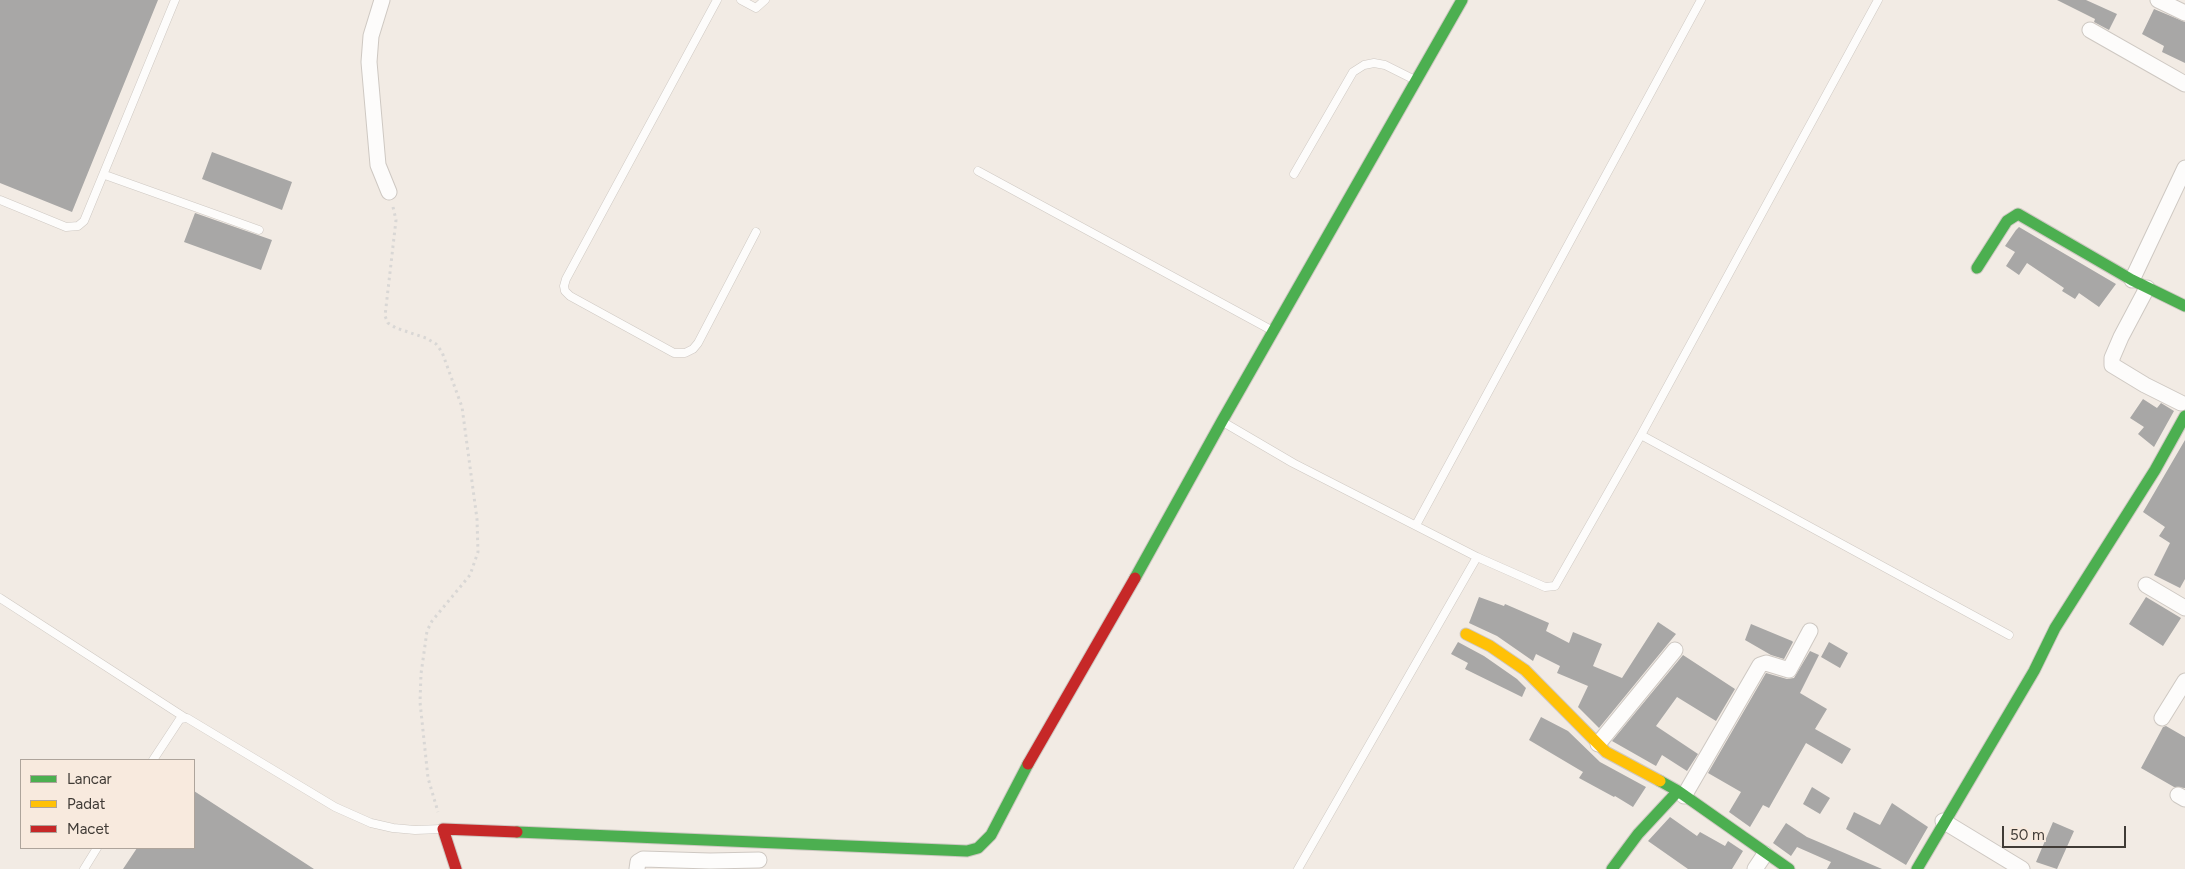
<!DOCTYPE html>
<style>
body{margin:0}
#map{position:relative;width:2185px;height:869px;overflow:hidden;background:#f2ebe4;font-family:Figtree,sans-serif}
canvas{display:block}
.legend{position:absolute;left:20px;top:759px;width:175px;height:90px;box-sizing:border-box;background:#f8eade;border:1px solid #aea49b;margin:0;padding:6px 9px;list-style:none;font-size:15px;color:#403b36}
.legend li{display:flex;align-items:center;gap:10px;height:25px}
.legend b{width:25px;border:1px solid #aea49b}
.scale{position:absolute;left:2002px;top:826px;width:124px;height:22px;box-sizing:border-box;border:2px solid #403b36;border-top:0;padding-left:6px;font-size:15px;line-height:18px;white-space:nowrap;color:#403b36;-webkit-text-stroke:4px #f8eade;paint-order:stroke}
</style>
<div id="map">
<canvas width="2185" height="869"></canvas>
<ul class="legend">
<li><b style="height:6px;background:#4caf50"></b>Lancar</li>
<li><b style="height:6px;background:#ffc107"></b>Padat</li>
<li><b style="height:6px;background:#c62828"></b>Macet</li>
</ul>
<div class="scale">50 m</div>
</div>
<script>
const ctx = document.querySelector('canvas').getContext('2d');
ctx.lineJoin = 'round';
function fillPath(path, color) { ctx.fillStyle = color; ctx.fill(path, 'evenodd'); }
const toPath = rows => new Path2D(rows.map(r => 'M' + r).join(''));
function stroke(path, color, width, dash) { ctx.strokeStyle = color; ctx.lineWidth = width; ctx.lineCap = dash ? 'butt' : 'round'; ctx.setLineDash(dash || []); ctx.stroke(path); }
const building = toPath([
 [0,0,158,0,72,212,0,183],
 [2057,0,2086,0,2117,14,2109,30,2094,22,2095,19],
 [2154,9,2185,22,2185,63,2162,52,2164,46,2142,34],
 [212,152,292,182,282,210,202,179],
 [195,213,272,240,261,270,184,242],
 [2019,227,2116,284,2099,307,2079,293,2075,299,2062,291,2064,288,2027,263,2019,275,2006,266,2015,252,2005,246,2016,230],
 [2143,399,2157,408,2161,403,2174,411,2154,447,2138,434,2144,427,2130,418],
 [2185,440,2185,579,2180,588,2154,575,2170,543,2159,536,2165,527,2143,512],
 [1479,597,1504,606,1505,604,1549,623,1546,631,1569,643,1573,632,1602,644,1593,666,1622,678,1658,622,1676,634,1599,728,1578,707,1588,686,1557,673,1560,666,1536,654,1533,661,1497,636,1469,623],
 [2146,597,2181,618,2163,646,2129,624],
 [1751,624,1792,641,1793,642,1784,659,1771,655,1745,640],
 [1458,642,1484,656,1517,679,1526,688,1522,697,1465,669,1468,663,1451,654],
 [1829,642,1848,653,1840,668,1821,657],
 [1810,651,1819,655,1800,693,1827,709,1815,729,1851,749,1842,764,1806,743,1769,808,1763,805,1750,827,1729,812,1741,792,1708,773,1766,673,1787,679,1794,678],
 [1683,655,1735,689,1716,721,1677,697,1656,726,1698,754,1687,771,1662,755,1656,766,1612,741],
 [1541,717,1568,731,1600,762,1646,787,1633,807,1615,796,1614,797,1579,778,1583,772,1529,740],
 [2166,726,2185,737,2185,788,2174,787,2141,768,2163,727],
 [1812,787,1830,798,1820,814,1803,804],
 [194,791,314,869,123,869,137,848,194,848],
 [1892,803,1928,827,1906,865,1846,829,1854,812,1880,825],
 [1670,817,1697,836,1700,832,1725,846,1728,841,1743,851,1732,869,1688,869,1648,841],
 [2053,822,2074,831,2057,869,2036,862],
 [1786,823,1807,837,1882,869,1827,869,1831,862,1797,847,1791,856,1773,843]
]);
const path = toPath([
 [393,207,396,220,385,316,388,323,396,328,426,338,436,344,442,352,462,407,477,519,478,552,470,575,432,621,427,631,421,674,420,702,428,778,438,812]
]);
const lane = toPath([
 [717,0,566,279,564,286,565,291,570,296,674,353,685,353,693,349,698,343,756,232],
 [741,0,756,8,765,0],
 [978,171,1273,331],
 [1294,174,1353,72,1364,65,1374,63,1385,65,1415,80],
 [105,175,259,230],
 [0,200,66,227,78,226,84,221,175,0],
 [1223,422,1293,463,1477,557,1545,587,1555,586,1641,435,1878,0],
 [1641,435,2009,635],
 [1416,525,1701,0],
 [0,598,184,717],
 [153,760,180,719,187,718,335,807,371,823,393,828,415,830,442,829],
 [84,869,97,848],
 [1298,869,1477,557]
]);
const street = toPath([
 [382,0,371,36,369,62,378,165,389,192],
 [2158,0,2185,13],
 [2090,30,2185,84],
 [2132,280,2185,168],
 [2147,288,2121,337,2112,358,2112,365,2145,385,2181,403],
 [2146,585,2185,608],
 [2162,718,2185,681],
 [1598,744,1675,650],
 [2178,795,2185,799],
 [1684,796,1760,665,1766,663,1789,670,1810,631],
 [1943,821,2022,869],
 [637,869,638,862,643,859,710,861,759,860],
 [1755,869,1765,854]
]);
const fast = toPath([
 [1977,268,2007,221,2018,214,2132,280,2185,306],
 [1135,578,1222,421,1462,0],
 [1660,781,1678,791,1789,869],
 [517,832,967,851,978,848,991,835,1028,764],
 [1612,869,1638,834,1678,791],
 [1917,869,2034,671,2055,628,2155,470,2185,416]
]);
const slow = toPath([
 [1466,634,1490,646,1525,670,1606,752,1660,781]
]);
const jam = toPath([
 [1028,764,1135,578],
 [456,869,443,829,517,832]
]);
fillPath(building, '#a8a7a6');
stroke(lane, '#cec8c2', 9);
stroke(street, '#cec8c2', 17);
stroke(fast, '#cec8c2', 13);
stroke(slow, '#cec8c2', 13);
stroke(jam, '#cec8c2', 13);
stroke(path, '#d9d7d5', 3, [2.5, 4]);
stroke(lane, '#fdfcfb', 8);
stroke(street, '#fdfcfb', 15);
stroke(fast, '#4caf50', 11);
stroke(slow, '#ffc107', 11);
stroke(jam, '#c62828', 11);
</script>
